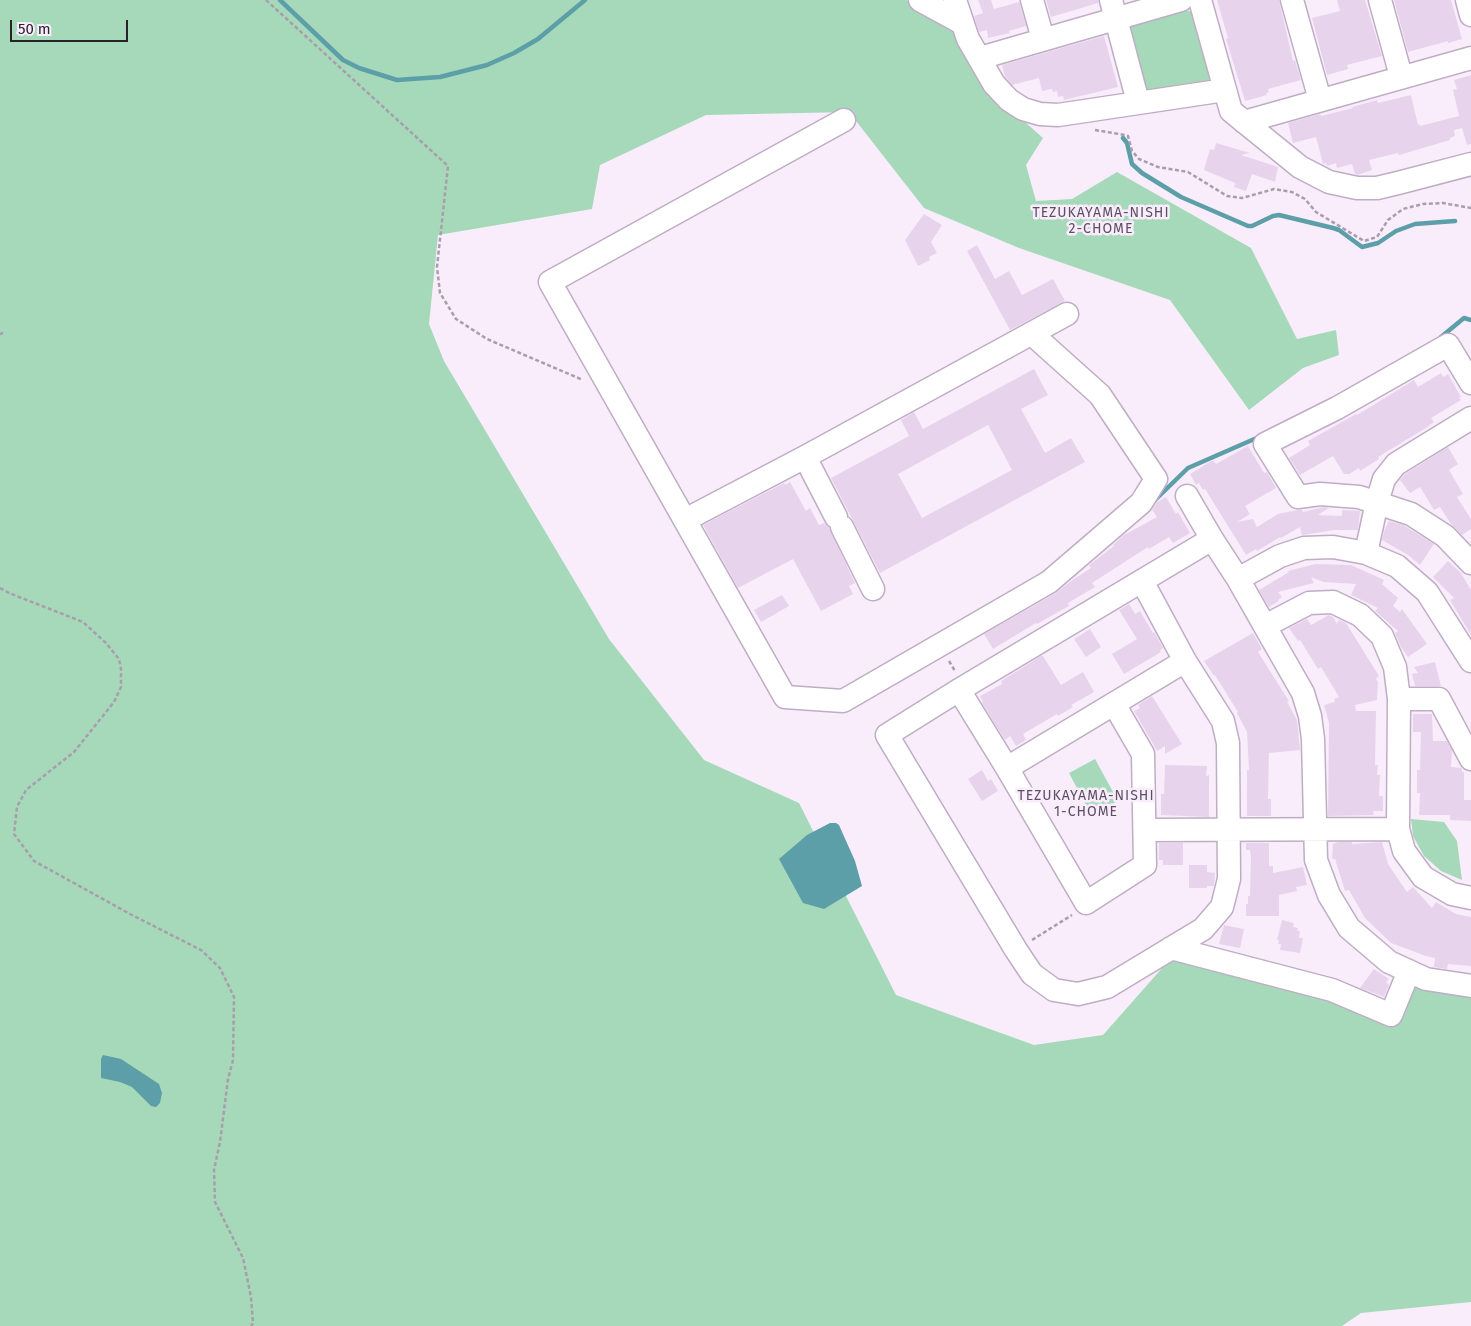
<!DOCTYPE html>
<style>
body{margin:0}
#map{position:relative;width:1471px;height:1326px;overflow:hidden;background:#f9edfc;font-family:"Fira Sans",sans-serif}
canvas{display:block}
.scale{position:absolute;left:10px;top:20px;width:118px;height:22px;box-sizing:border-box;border:2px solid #29222b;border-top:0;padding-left:6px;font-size:15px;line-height:18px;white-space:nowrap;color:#29222b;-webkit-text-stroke:4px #f9edfc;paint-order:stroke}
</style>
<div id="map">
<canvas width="1471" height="1326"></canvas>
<div class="scale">50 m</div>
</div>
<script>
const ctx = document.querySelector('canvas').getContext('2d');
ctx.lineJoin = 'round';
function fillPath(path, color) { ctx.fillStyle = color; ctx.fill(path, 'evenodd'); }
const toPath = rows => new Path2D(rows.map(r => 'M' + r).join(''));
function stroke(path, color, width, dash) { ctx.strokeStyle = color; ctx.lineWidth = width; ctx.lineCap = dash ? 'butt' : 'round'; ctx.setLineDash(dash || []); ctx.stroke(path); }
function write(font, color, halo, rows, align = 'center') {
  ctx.font = font + ' "Fira Sans",sans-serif'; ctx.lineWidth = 5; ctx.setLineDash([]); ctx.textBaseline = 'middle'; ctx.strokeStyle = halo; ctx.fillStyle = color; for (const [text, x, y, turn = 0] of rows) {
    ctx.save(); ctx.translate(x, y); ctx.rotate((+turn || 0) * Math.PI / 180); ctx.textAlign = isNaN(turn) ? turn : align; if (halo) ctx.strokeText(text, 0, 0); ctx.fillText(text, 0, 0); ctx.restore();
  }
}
const green = toPath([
 [0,0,906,0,937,18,959,38,989,90,1043,138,1026,165,1036,201,1072,199,1117,172,1251,248,1297,339,1336,330,1339,355,1303,368,1249,410,1170,300,1019,248,924,208,849,112,706,115,600,165,592,209,438,235,429,324,444,361,609,639,704,760,799,803,896,995,1034,1045,1103,1035,1171,958,1327,994,1393,1022,1411,980,1471,992,1471,1302,1361,1313,1342,1326,0,1326],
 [1182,8,1194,13,1212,76,1204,85,1152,94,1141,86,1126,31,1131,22],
 [1095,759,1118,801,1091,815,1069,773],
 [1411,819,1444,822,1457,841,1462,880,1441,871,1424,856,1413,836]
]);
const water = toPath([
 [830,823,836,823,839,825,855,861,862,886,824,909,803,903,779,859,807,835],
 [103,1055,121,1059,159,1084,162,1093,160,1103,156,1107,151,1106,132,1087,120,1082,101,1078,101,1059]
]);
const stream = toPath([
 [280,0,343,60,359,68,397,80,440,77,487,65,514,53,538,39,585,0],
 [1123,138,1127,143,1132,164,1142,173,1181,197,1248,226,1252,226,1273,216,1279,215,1333,228,1339,230,1362,247,1378,243,1396,231,1415,224,1455,221],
 [1441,337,1464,318,1471,320],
 [1154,501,1188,468,1259,437]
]);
const building = toPath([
 [978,0,991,0,994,9,1019,2,1026,26,1009,31,1010,33,988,38,987,30,979,32,974,16,983,13],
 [1046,0,1098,0,1098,3,1051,17],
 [1217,0,1279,0,1293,61,1295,60,1301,80,1268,89,1269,92,1266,93,1267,95,1245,101,1226,39,1228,38],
 [1337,0,1365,0,1382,56,1347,65,1348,69,1327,75,1312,18,1340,11],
 [1394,0,1451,0,1462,39,1448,43,1448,41,1408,52],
 [1104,36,1118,87,1064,100,1063,96,1058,97,1057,91,1053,92,1052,89,1042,91,1039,78,1012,85,1005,77,1002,65],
 [1471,75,1471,144,1467,145,1462,128,1454,130,1455,136,1450,138,1450,140,1399,155,1398,153,1369,160,1372,170,1357,175,1355,174,1352,164,1337,168,1336,163,1327,166,1326,163,1323,164,1316,137,1293,143,1288,123,1320,114,1321,116,1353,108,1352,107,1377,100,1378,103,1411,95,1418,125,1419,124,1420,126,1459,116,1453,90,1457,89,1454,80],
 [1216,143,1250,153,1241,155,1278,167,1275,182,1252,174,1246,191,1234,187,1235,183,1204,170,1210,149,1214,150],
 [924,214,942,225,931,242,937,253,929,257,930,260,918,266,905,240],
 [977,245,995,279,1009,271,1022,295,1053,279,1065,301,1010,330,967,251],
 [1034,369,1048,395,1021,409,1045,453,1071,438,1085,462,880,573,831,478,909,436,901,420,914,412,923,429],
 [988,425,1012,470,922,518,898,474],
 [1441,373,1443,377,1448,374,1461,397,1459,398,1461,400,1431,418,1434,422,1426,428,1378,457,1379,459,1360,471,1359,468,1349,474,1344,474,1333,456,1300,475,1289,458,1310,445,1308,441,1356,414,1357,415,1414,380,1418,387],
 [1248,446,1264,473,1267,472,1276,488,1245,506,1250,514,1237,522,1253,519,1257,527,1278,514,1297,510,1302,510,1303,512,1324,507,1329,508,1318,515,1342,516,1342,510,1360,511,1358,530,1335,530,1302,535,1300,527,1281,538,1280,537,1257,551,1256,549,1246,555,1205,489,1203,490,1199,483,1196,485,1190,474,1213,460,1216,464],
 [1448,447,1458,464,1449,470,1463,494,1457,497,1471,519,1471,529,1462,535,1451,524,1440,507,1434,510,1420,487,1410,493,1400,480,1405,474],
 [790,482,806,511,810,508,819,525,824,523,829,528,855,583,849,586,853,594,821,611,793,559,738,588,703,525,784,483,785,485],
 [1166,497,1176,514,1178,512,1190,533,1173,543,1169,537,1149,549,1148,547,1092,583,1095,587,1068,603,1069,606,1037,624,1036,623,993,649,984,634,1056,593,1071,581,1091,568,1089,565,1114,546,1113,545,1124,535,1157,517,1152,510,1157,502],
 [1389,521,1403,525,1434,544,1420,565,1408,555,1382,540,1385,529],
 [1448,561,1461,573,1471,590,1471,635,1450,600,1454,598,1433,577],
 [1315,564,1351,565,1360,569,1360,571,1360,569,1384,580,1382,584,1398,598,1393,606,1400,612,1402,609,1427,644,1408,657,1401,647,1395,633,1398,631,1375,611,1378,608,1351,595,1356,584,1323,582,1311,577,1314,583,1278,592,1282,597,1278,600,1279,601,1269,607,1259,590,1289,572,1288,571],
 [782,595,789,606,761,622,754,610],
 [1129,604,1135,614,1140,611,1153,633,1154,632,1163,648,1160,650,1161,652,1124,674,1112,654,1137,639,1119,610],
 [1329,615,1333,617,1337,624,1339,620,1346,623,1379,676,1376,679,1378,682,1377,700,1355,705,1356,711,1376,711,1375,765,1378,765,1377,775,1380,775,1379,796,1383,796,1383,811,1373,811,1374,815,1328,816,1329,723,1324,705,1335,702,1334,699,1339,697,1321,667,1318,669,1300,640,1298,641,1289,628,1307,619,1311,625],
 [1090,629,1101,647,1086,657,1074,639],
 [1253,633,1262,649,1258,652,1289,701,1287,702,1297,720,1300,750,1269,753,1268,799,1271,799,1271,816,1247,816,1247,770,1249,770,1247,732,1237,713,1238,712,1215,675,1214,676,1204,661],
 [1041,656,1043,656,1061,685,1083,672,1094,692,1071,705,1073,707,1058,716,1057,714,1023,734,1026,740,1016,746,1010,736,1005,740,982,703,983,702,980,696,1002,684,1001,681],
 [1435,662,1441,686,1415,686,1412,674,1418,673,1414,667],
 [1152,696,1182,744,1165,754,1165,746,1157,751,1134,711,1140,708,1138,705],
 [1413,714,1432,714,1433,741,1447,741,1452,750,1451,767,1462,768,1462,772,1464,772,1464,800,1471,800,1471,821,1450,820,1450,815,1419,815,1420,793,1417,793,1417,770,1420,770,1421,732,1413,732],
 [1165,765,1207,766,1206,776,1209,775,1209,817,1161,815,1161,794,1164,794],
 [982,770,988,781,991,779,998,791,982,801,968,779],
 [1338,842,1352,842,1352,844,1382,842,1388,864,1407,892,1413,887,1432,908,1436,902,1456,914,1471,917,1471,966,1448,964,1447,969,1434,967,1435,958,1426,956,1391,943,1365,918,1349,890,1345,891,1335,859,1332,859,1333,844],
 [1159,843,1183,843,1183,865,1163,865,1163,860,1159,860],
 [1246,843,1269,843,1269,866,1273,866,1273,873,1303,867,1307,885,1296,887,1297,891,1279,895,1279,916,1246,916,1246,904,1248,904,1248,896,1250,896,1251,857,1250,850,1246,850],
 [1189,865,1207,865,1207,872,1215,873,1214,886,1207,886,1207,888,1189,888],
 [1282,920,1294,923,1293,927,1298,928,1297,931,1300,931,1299,938,1303,938,1300,953,1280,950,1281,944,1278,944,1279,940,1277,940],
 [1224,925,1244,929,1240,948,1219,944],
 [1374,969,1389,979,1386,982,1389,985,1384,997,1360,988]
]);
const path = toPath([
 [266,0,448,166,437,267,440,293,456,319,487,339,583,380],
 [1095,130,1125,135,1128,136,1132,151,1139,159,1158,167,1188,172,1227,196,1242,198,1274,189,1292,192,1305,199,1316,212,1364,241,1377,237,1388,220,1403,209,1423,204,1443,203,1471,208],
 [0,334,3,333],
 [0,588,9,593,83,622,106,643,119,659,121,669,121,687,114,702,74,752,26,790,17,807,14,834,34,861,130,914,201,950,220,968,234,997,233,1060,228,1079,220,1142,214,1170,215,1202,243,1258,251,1297,253,1323,251,1326],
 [949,661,955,671],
 [1032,940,1072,915]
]);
const minor = toPath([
 [920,0,962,23],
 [955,0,968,39,994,84,1009,100,1023,109,1040,114,1058,115,1225,90],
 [1032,0,1043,39],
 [1111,0,1138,102],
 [1200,0,1231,111,1300,167,1329,182,1357,188,1377,188,1398,183,1471,164],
 [1292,0,1320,100],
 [1380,0,1401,76],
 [1467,0,1471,15],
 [980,58,1181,0],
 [844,120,550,282,785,697,843,701,1049,582,1141,503,1156,479,1100,395,1032,334],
 [1244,122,1471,58],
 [1471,383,1448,345,1337,408,1265,444,1298,497,1320,494,1359,497,1411,514,1445,536,1471,563],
 [805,457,836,517],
 [1187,496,1212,539,1238,579,1303,693,1310,716,1313,739,1316,860,1329,895,1349,928,1389,962,1426,979,1471,986],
 [685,520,805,457,1067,314],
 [842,527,873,589],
 [1366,553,1377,502,1384,479,1396,464,1471,418],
 [1238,579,1280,556,1304,548,1333,547,1366,553,1397,566,1427,592,1471,661],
 [1142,581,1185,661,1223,721,1228,743,1229,879,1222,907,1203,929,1107,987,1078,994,1054,990,1032,974,1016,950,887,735,959,690,1212,539],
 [1265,626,1309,603,1333,602,1360,615,1382,636,1395,667,1399,699,1398,829,1404,851,1423,877,1452,894,1471,898],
 [959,690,1007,768,1086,903,1145,865,1143,754,1114,704],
 [1399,699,1439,699,1471,759],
 [1007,768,1185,661],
 [1145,830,1398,829],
 [1171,948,1332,990,1391,1015,1409,971]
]);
const neighbourhoodNames = [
 ["TEZUKAYAMA-NISHI",1101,213],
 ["2-CHOME",1101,229],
 ["TEZUKAYAMA-NISHI",1086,796],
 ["1-CHOME",1086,812]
];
fillPath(green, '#a6d9ba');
fillPath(water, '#5d9fa8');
stroke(stream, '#5d9fa8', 4.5);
fillPath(building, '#e7d4ec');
stroke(minor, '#bfadc5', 25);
stroke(path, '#a89eab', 2.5, [4, 2.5]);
stroke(minor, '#fff', 22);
ctx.letterSpacing = '1px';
write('14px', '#5f4f64', '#f9edfc', neighbourhoodNames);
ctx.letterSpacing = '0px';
</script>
